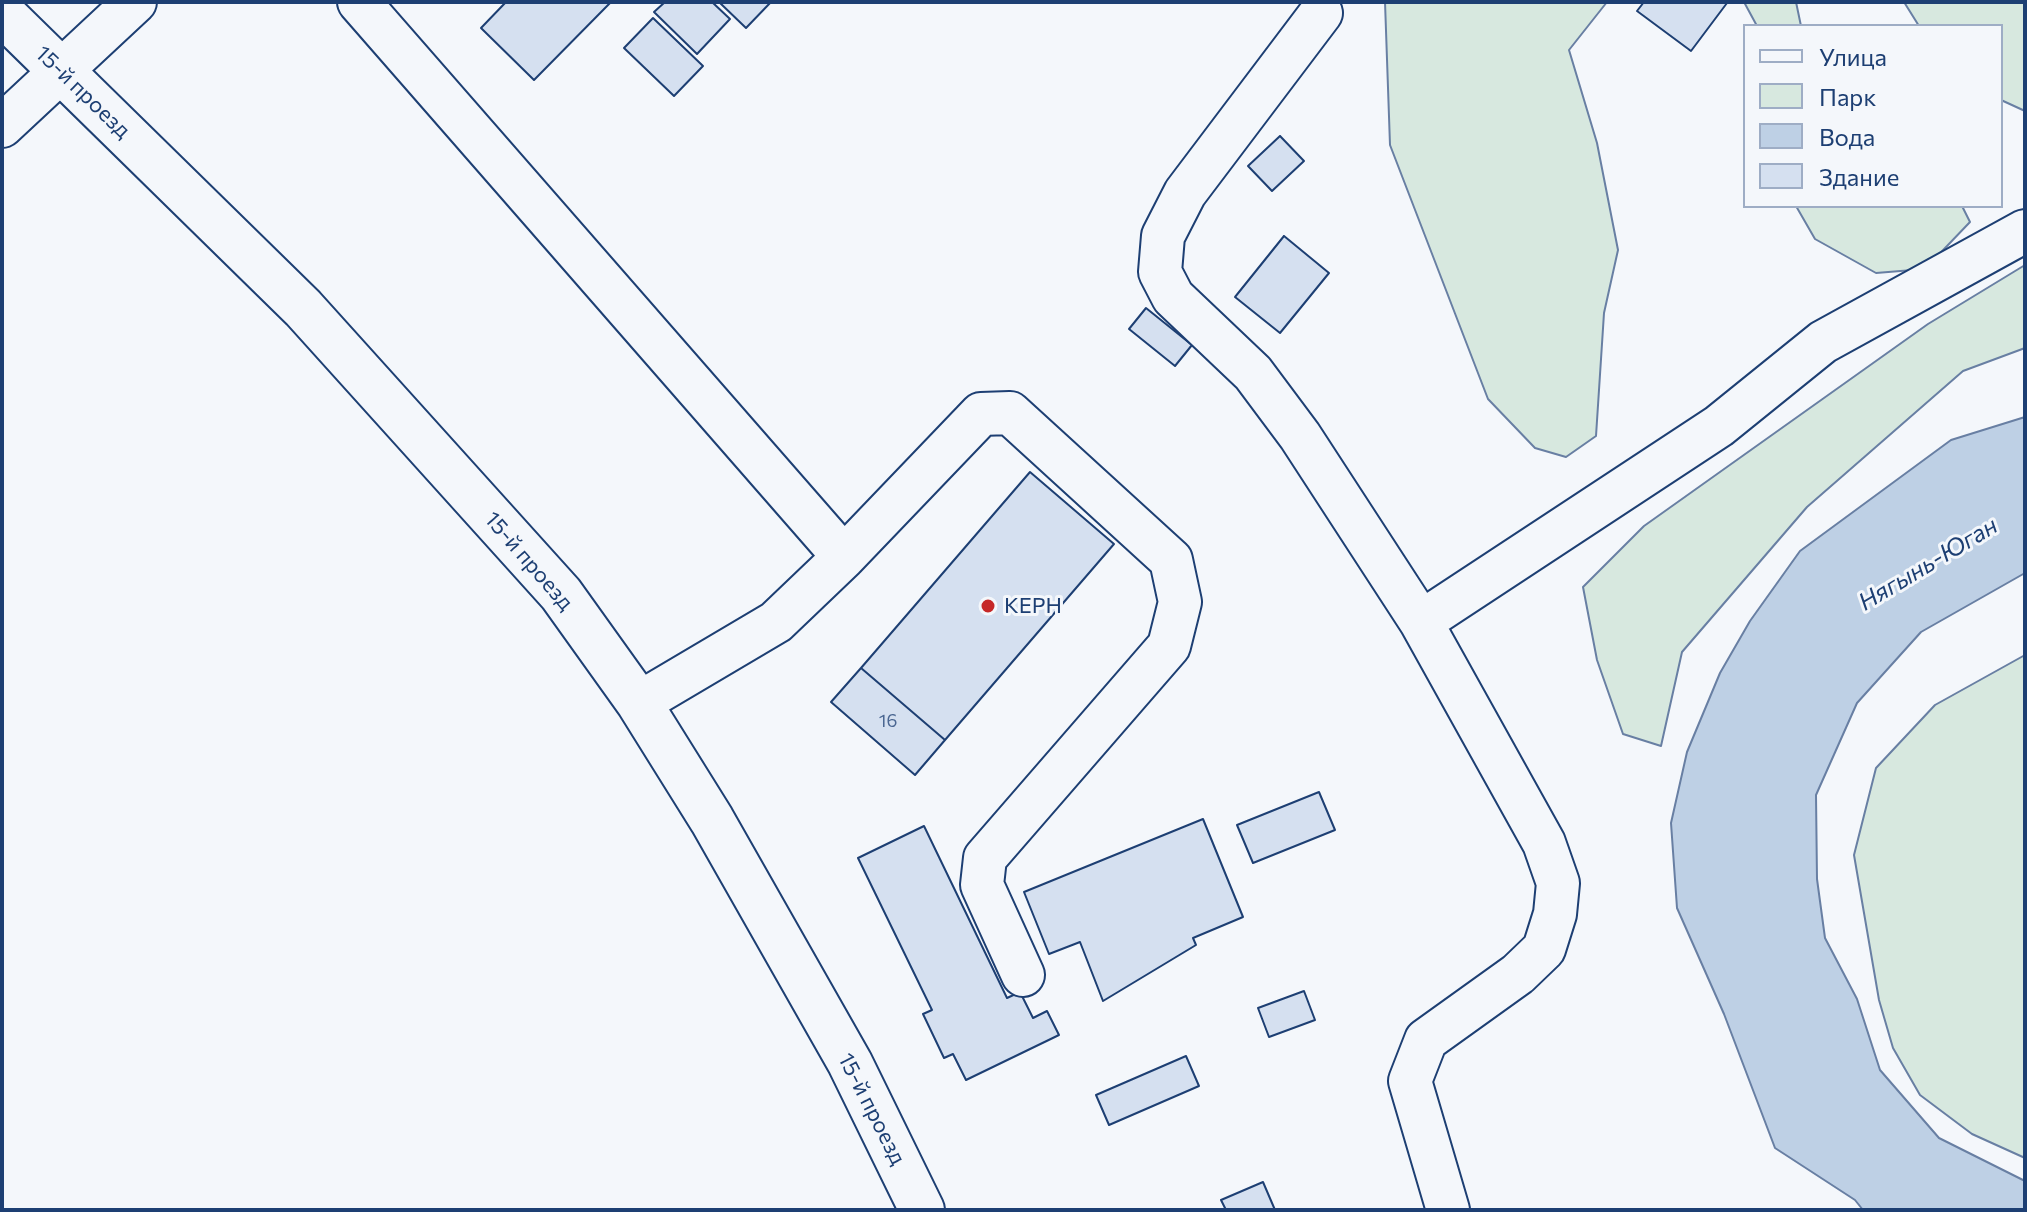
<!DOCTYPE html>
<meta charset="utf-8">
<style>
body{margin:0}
#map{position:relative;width:2027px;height:1212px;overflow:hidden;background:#f4f7fb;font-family:Commissioner,sans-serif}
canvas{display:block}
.frame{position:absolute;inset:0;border:4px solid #1d3f73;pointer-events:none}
.legend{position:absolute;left:1743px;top:24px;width:260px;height:184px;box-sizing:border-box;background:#f4f7fb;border:2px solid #9eadc5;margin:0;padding:10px 14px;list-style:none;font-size:24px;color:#1d3f73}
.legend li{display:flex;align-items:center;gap:16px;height:40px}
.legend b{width:40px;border:2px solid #9eadc5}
</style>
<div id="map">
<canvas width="2027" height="1212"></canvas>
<div class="frame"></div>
<ul class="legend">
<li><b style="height:10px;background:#f4f7fb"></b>Улица</li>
<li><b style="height:22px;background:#d7e8df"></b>Парк</li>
<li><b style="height:22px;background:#bed0e5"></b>Вода</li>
<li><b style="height:22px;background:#d5e0f0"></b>Здание</li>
</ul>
</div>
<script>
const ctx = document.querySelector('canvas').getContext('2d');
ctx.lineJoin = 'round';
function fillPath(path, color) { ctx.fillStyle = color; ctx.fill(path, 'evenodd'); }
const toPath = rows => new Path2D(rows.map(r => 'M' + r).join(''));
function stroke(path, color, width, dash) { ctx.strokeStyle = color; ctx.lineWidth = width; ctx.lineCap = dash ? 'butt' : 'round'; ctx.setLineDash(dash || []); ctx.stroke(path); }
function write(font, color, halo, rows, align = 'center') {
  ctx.font = font + ' Commissioner,sans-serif'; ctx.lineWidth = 6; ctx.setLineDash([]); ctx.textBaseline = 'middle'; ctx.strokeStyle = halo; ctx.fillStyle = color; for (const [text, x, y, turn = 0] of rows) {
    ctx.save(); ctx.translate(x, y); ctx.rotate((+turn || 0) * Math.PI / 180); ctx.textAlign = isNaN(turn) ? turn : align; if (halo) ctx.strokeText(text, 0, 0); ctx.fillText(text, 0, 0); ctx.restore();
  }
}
const green = toPath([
 [1385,2,1607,2,1569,50,1597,143,1618,250,1604,313,1596,436,1566,457,1535,448,1488,399,1390,145,1385,2],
 [1744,2,1796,2,1801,26,1757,26,1744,2],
 [1904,2,2025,2,2025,111,2001,100,2001,26,1919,26,1904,2],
 [1796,206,1962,206,1970,222,1925,269,1876,273,1815,239,1796,206],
 [2025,265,2025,348,1963,371,1807,507,1682,652,1661,746,1623,734,1597,660,1583,587,1644,526,1928,324,2025,265],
 [2025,655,2025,1158,1972,1134,1920,1095,1893,1048,1879,1000,1854,855,1876,768,1935,705,2025,655]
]);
const water = toPath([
 [2025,417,2025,573,1921,632,1857,703,1816,795,1817,879,1825,938,1857,999,1880,1070,1939,1138,2025,1181,2025,1210,1863,1210,1855,1200,1775,1148,1724,1014,1677,908,1671,823,1687,752,1720,673,1750,621,1800,551,1951,440,2025,417]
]);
const building = toPath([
 [506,2,611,2,534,80,481,28,506,2],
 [665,2,712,2,730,19,697,54,654,12,665,2],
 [719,2,771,2,746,28,719,2],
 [1644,2,1725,2,1727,3,1691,51,1637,11,1644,2],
 [653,18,703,66,674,96,624,48,653,18],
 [1280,136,1304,161,1272,191,1248,166,1280,136],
 [1284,236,1329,273,1280,333,1235,297,1284,236],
 [1146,308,1192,345,1175,366,1129,329,1146,308],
 [1030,472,1114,544,945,740,861,668,1030,472],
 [861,668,945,740,915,775,831,702,861,668],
 [1319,792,1335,830,1253,863,1237,825,1319,792],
 [1203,819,1243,917,1193,938,1196,945,1103,1001,1080,942,1049,954,1024,892,1203,819],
 [924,826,1007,998,1020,992,1033,1018,1047,1011,1059,1035,966,1080,953,1054,944,1058,923,1014,932,1010,858,858,924,826],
 [1304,991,1315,1020,1269,1037,1258,1008,1304,991],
 [1186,1056,1199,1086,1109,1125,1096,1095,1186,1056],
 [1263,1182,1275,1210,1226,1210,1221,1200,1263,1182]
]);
const minor = toPath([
 [359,2,844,557],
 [1321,13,1185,193,1163,236,1160,272,1173,297,1253,373,1300,436,1421,622,1544,843,1558,883,1555,914,1544,949,1518,974,1426,1040,1410,1081,1448,1210],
 [2,126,135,2],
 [1421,622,1719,426,1823,342,2025,231],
 [639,703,776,622,844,557,981,414,1010,413,1171,560,1180,602,1169,646,985,858,982,885,1023,975]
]);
const major = toPath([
 [2,13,303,308,561,594,639,703,712,820,850,1063,922,1210]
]);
const markers = [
 [988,606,8,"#c62828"]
];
const numberNames = [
 ["16",888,721]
];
const streetNames = [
 ["15-й проезд",83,92,44],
 ["15-й проезд",529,561,49],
 ["15-й проезд",872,1109,63]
];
const poiNames = [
 ["КЕРН",1004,606]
];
const waterNames = [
 ["Нягынь-Юган",1928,564,-31]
];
fillPath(green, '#d7e8df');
stroke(green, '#687fa3', 2);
fillPath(water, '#bed0e5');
stroke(water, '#687fa3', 2);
fillPath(building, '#d5e0f0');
stroke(building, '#1d3f73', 2);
stroke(minor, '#1d3f73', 46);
stroke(major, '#1d3f73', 48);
stroke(minor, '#f4f7fb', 42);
stroke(major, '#f4f7fb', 44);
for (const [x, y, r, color] of markers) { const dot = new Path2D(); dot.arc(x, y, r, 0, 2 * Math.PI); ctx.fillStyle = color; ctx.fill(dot); stroke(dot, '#f4f7fb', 3); }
write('18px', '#4b6792', null, numberNames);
write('22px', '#1d3f73', '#f4f7fb', streetNames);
write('22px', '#1d3f73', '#f4f7fb', poiNames, 'left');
write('italic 24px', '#1d3f73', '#f4f7fb', waterNames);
</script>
